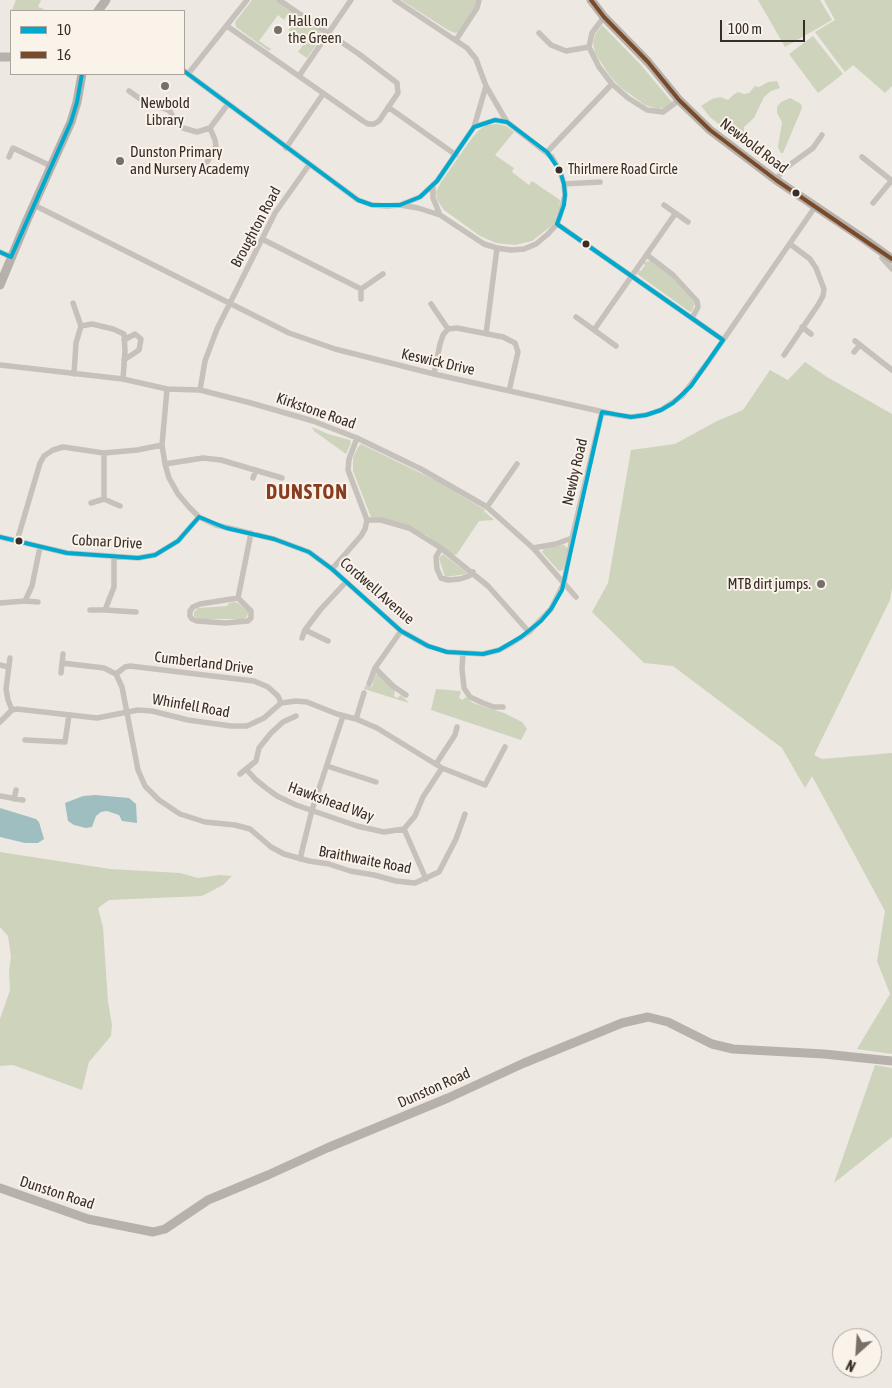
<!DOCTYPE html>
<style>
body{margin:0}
#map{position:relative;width:892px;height:1388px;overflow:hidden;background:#ede8e2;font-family:"Asap Condensed",sans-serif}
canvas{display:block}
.legend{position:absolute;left:10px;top:10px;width:175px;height:65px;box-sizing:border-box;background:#faf3ea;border:1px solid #aca49d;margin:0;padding:6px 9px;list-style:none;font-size:15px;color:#382e29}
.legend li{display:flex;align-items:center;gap:10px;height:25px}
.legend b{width:25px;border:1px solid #aca49d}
.north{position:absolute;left:832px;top:1328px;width:50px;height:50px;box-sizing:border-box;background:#faf3ea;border:1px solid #aca49d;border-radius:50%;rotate:206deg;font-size:14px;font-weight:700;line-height:20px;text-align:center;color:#382e29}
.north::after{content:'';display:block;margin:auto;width:18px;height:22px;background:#776f6a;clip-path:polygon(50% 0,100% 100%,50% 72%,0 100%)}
.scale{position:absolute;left:720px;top:20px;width:85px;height:22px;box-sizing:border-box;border:2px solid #382e29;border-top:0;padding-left:6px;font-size:15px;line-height:18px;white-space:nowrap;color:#382e29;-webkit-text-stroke:4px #faf3ea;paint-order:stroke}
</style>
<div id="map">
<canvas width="892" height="1388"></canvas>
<ul class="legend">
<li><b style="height:6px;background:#00a9ce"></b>10</li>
<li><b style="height:6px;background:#7a4b2a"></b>16</li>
</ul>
<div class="north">N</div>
<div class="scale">100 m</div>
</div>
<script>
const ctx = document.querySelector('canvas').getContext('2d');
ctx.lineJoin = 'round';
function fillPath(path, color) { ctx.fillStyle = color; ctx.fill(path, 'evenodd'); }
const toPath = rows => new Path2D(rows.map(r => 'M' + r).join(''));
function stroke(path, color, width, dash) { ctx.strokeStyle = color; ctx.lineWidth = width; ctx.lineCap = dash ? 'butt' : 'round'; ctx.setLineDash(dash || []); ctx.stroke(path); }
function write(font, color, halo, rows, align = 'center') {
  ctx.font = font + ' "Asap Condensed",sans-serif'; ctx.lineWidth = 4; ctx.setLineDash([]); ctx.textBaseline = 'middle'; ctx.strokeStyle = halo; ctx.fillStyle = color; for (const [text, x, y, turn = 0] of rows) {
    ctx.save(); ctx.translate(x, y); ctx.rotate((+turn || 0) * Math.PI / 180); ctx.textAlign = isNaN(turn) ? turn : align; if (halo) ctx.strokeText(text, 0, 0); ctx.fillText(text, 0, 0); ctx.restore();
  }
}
const green = toPath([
 [16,0,41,0,38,7,44,9,43,11,15,11,12,10],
 [252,0,275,0,321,31,322,34,321,38,307,58,298,52,303,45,287,33,295,21,287,15,284,20,278,15,259,41,271,49,269,51,236,27,235,22],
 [401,0,476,0,475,6,459,32,455,33,448,30],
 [758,0,820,0,832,20,785,47],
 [824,0,892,0,892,86,885,93,853,65,845,72,815,32,835,20],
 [602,25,640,64,672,102,664,108,658,109,645,105,620,87,610,76,595,53,593,43,595,35],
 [813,36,843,74,818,93,789,54],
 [777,81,780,88,771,91,764,97,754,118,744,127,744,142,743,144,710,117,701,106,712,99,720,97,728,100,733,95,738,92,744,94,749,93,755,86,759,87,768,82],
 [790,98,801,104,802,108,783,153,781,153,778,147,782,122,777,113,777,107,781,102],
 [497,124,506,126,514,132,495,155,514,168,512,172,529,185,532,181,560,200,559,211,555,222,550,227,532,241,515,245,496,243,480,236,444,210,437,200,436,192,441,182,472,138,478,131,486,125],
 [651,261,671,277,687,294,695,303,692,311,690,312,637,274,639,270,641,271,645,265,643,263,644,262],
 [805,362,827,377,892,414,892,588,890,600,814,755,822,759,892,753,892,1054,857,1049,890,994,877,961,885,911,812,776,805,788,782,748,673,666,644,663,592,612,608,583,631,450,675,444,717,421,743,410,770,370,788,380],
 [312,427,328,434,350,440,351,443,346,454,314,431],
 [361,444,437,481,485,510,483,514,485,512,494,520,479,521,457,554,454,555,426,535,371,517,353,471,353,458,358,447],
 [562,545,564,545,568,549,563,570,559,571,542,552,544,549],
 [443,554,467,573,467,574,445,577,439,558],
 [234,602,238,603,248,611,248,614,246,618,237,621,235,619,199,619,194,616,194,612,198,608,227,606,229,603],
 [378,674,395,690,394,696,397,698,401,695,409,703,364,689,365,686,372,687,375,675],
 [436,689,460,691,461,692,459,697,462,700,466,697,473,703,504,713,522,722,527,729,521,740,431,710],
 [0,852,110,869,180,873,198,878,220,875,232,876,223,885,202,896,109,900,98,908,103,927,108,1002,112,1025,111,1036,89,1062,82,1090,13,1065,0,1066,0,1019,10,990,9,971,11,957,8,936,0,927],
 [875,1065,892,1068,892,1137,834,1183]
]);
const water = toPath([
 [95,795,129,798,136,804,137,823,122,821,119,815,107,811,101,812,96,816,92,827,86,828,74,825,68,821,65,803,83,796],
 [0,808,36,819,39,822,44,839,38,843,25,843,0,837]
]);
const street = toPath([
 [395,0,467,48,476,59,486,86,507,122,552,157,560,171,564,184,565,195,560,216,557,224,548,234,536,244,524,249,511,250,497,248,484,244,440,215,418,208,400,205],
 [604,17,592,33,589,47,599,67,612,84,628,98,647,110,663,112,679,100],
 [227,26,363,121,368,124,374,124,379,121,398,93,397,83,359,54,279,0],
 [539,33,551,45,566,51,589,47],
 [456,40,477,8,479,0],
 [184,71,358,200,372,205,387,206,400,205,420,197,437,181,474,127,486,86],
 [188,74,247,0],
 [299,76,351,0],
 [129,91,149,105,163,108,170,111,174,119,183,128,197,132,210,128,228,104],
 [388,107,456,155],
 [474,127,495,120,507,122],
 [286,148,323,94],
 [547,152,612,84],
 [9,157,13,148,51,166],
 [862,157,891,180],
 [206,164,216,146,215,140,210,128],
 [776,180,784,169,813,148,822,135],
 [564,184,600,182],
 [433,185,433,198,440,215],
 [873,203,892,180],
 [34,205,289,333,335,349,434,374,617,415,631,417,646,415,661,410,682,396,708,362,815,207],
 [664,205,688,222],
 [557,224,723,340],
 [262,239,361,289],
 [0,252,11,257],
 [647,255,673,275,697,301,698,307,692,318],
 [882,258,892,269],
 [361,299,361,289,383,274],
 [73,303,81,326],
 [431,304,448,329],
 [576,317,594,330],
 [802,327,811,334],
 [486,334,497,248],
 [124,340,135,334,141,339,139,350,124,360],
 [855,341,892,370],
 [616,346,594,330,675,214],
 [854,352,860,345],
 [784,355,818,305,823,296,824,289,816,268,810,259,790,244],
 [0,365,123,379,167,389,200,390,251,403,313,421,357,438,421,469,487,507,533,548,576,597],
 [74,374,76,343,81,326,92,324,113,329,124,334,125,351,123,379],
 [434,374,440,344,443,335,448,329,457,328,503,337,515,343,518,352,509,391],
 [167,389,162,445,165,464,169,478,178,494,189,507,199,517,216,525,274,539,309,552,332,569,401,631,428,646,447,652,483,654,499,650,512,643,529,632,551,609,564,583,572,538,602,412],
 [200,390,205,361,217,329,275,213,309,165],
 [104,453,104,499,120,506],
 [165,464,203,458,221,460,282,478],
 [253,478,256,470],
 [91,503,104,499],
 [487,507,517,464],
 [367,520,381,520,409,528,441,548,488,586,529,632],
 [0,537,67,553,138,558,155,555,178,541,199,517],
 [17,541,40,463,44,456,53,450,63,447,104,453,137,450,162,445],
 [441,548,436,557,437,569,441,578,448,580,460,579,469,576,473,572],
 [533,548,556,544,572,538],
 [332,569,361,536,365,529,367,520,348,470,349,459,357,438],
 [238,598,251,611,251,618,248,621,225,623,197,621,192,619,190,616,190,611,193,607,200,604,238,598,251,533],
 [25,601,38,602],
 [0,603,25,601,32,586,40,547],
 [90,610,105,610,114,587,114,556],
 [105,610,136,612],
 [305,630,328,641],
 [302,638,305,630,320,610,346,582],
 [463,653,462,669,464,688,470,697,483,703,494,707,503,707],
 [10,658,6,689,8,700,12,710],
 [62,663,104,668,116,674,122,687,138,770,145,786,159,800,180,814,205,822,235,825,250,829,271,847,284,854,309,861,329,864,350,871,374,875,396,881,415,883,439,872,456,839,465,814],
 [0,665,8,667],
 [375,668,393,686,406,695],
 [61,673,63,654],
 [116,674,125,667,130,666,254,681,268,687,278,696,281,703],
 [369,684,375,668,401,631],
 [356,719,364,693],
 [0,722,12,710,17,709,97,718,138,710,152,711,188,720,231,726,247,726,264,718,281,703,296,701,307,702,337,714,356,719,377,728,442,768,485,785,505,747],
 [25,740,65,742,69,715],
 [436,764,455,735,457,727],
 [327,766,376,782],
 [247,770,255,779,266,788,277,796,296,805,357,826,384,832,404,829,415,816,423,797,442,768],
 [240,774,256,761,259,748,271,733,283,722,296,716],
 [0,796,23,800],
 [14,799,16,790],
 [404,829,426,879],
 [300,859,312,810,343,716]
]);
const secondary = toPath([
 [591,0,604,17,648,62,679,100,710,130,776,180,864,239,892,259],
 [98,11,106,0],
 [0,57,11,57],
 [0,285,27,220,71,122,77,102,82,74],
 [0,1188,88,1219,153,1232,165,1229,208,1200,268,1175,327,1148,448,1098,524,1063,622,1023,648,1017,668,1022,712,1044,733,1049,824,1054,892,1061]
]);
const bus1 = toPath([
 [184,71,358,200,372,205,400,205,420,197,437,181,474,127,495,120,507,122,547,152,560,171,564,184,565,195,564,205,557,224,723,340,691,386,673,403,661,410,646,415,631,417,602,412,562,590,551,609,541,621,521,637,499,650,483,654,447,652,428,646,401,631,332,569,309,552,274,539,226,528,199,517],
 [0,252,11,257,71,122,77,102,82,74],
 [0,537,67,553,138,558,155,555,178,541,199,517]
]);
const bus2 = toPath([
 [591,0,604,17,648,62,679,100,710,130,776,180,892,259]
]);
const markers = [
 [278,30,5,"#776f6a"],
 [165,86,5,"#776f6a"],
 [120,161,5,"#776f6a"],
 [559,170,4.5,"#382e29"],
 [796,193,4.5,"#382e29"],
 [586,244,4.5,"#382e29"],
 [19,541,4.5,"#382e29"],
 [821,584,5,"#776f6a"]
];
const busNames = [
 ["Thirlmere Road Circle",568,170]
];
const poiNames = [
 ["Hall on",288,21],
 ["the Green",288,38],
 ["Newbold",165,103,"center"],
 ["Library",165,120,"center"],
 ["Dunston Primary",130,152],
 ["and Nursery Academy",130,169],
 ["MTB dirt jumps.",811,584,"right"]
];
const streetNames = [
 ["Newbold Road",754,146,37],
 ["Broughton Road",256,227,-62],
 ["Keswick Drive",438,362,13],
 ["Kirkstone Road",316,411,19],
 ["Newby Road",575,472,-77],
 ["Cobnar Drive",107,542,3],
 ["Cordwell Avenue",377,591,41],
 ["Cumberland Drive",204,663,7],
 ["Whinfell Road",191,706,10],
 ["Hawkshead Way",331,802,20],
 ["Braithwaite Road",365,860,11],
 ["Dunston Road",434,1088,-24],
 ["Dunston Road",57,1193,18]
];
const districtNames = [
 ["DUNSTON",307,493]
];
fillPath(green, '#ced3bc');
fillPath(water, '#9ebebf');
stroke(street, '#c7c1bb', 5.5);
stroke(secondary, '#b7b1ab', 9);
stroke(bus1, '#00a9ce', 4);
stroke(bus2, '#7a4b2a', 4);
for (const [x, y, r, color] of markers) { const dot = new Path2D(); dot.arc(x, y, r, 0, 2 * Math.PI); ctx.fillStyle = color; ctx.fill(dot); stroke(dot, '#faf3ea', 2); }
write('14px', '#382e29', '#faf3ea', busNames, 'left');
write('15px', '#382e29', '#faf3ea', poiNames, 'left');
write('15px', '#382e29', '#faf3ea', streetNames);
ctx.letterSpacing = '1px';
write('bold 20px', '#873d22', '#faf3ea', districtNames);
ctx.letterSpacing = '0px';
</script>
